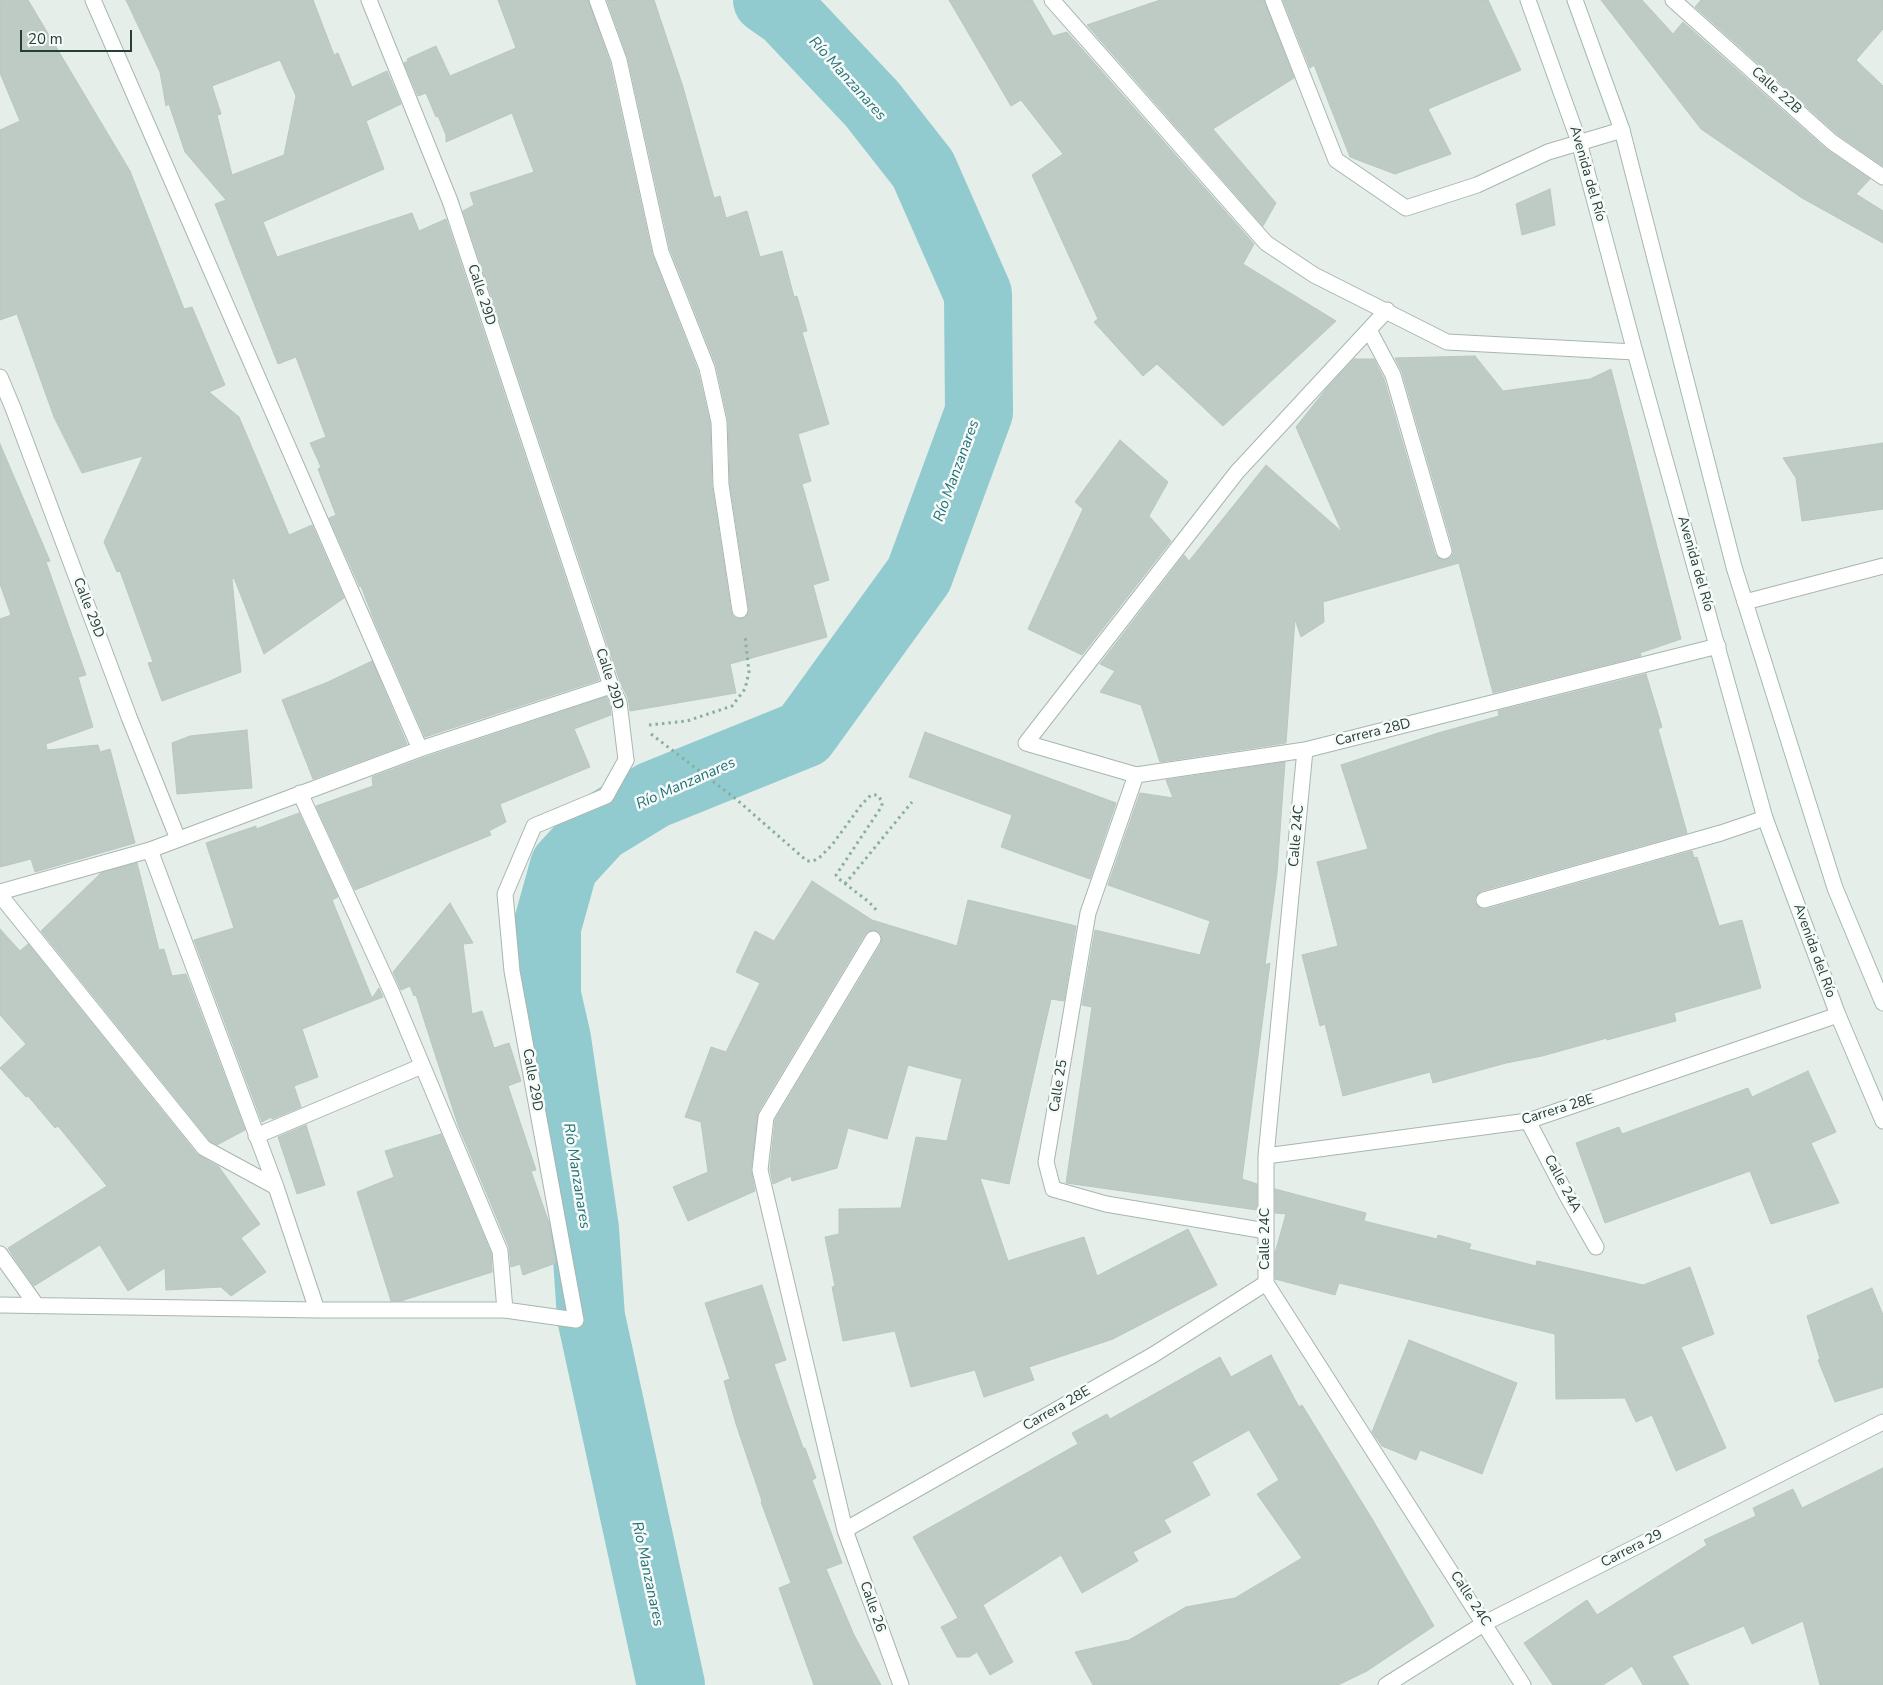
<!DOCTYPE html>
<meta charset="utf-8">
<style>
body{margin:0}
#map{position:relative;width:1883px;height:1685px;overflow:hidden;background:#e5eee9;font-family:"Nunito Sans",sans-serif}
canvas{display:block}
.scale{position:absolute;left:20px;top:30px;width:112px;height:22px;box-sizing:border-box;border:2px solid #253f36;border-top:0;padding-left:6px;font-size:15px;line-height:18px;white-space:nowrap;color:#253f36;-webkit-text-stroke:4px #f6faf8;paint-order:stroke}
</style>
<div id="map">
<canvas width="1883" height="1685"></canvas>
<div class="scale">20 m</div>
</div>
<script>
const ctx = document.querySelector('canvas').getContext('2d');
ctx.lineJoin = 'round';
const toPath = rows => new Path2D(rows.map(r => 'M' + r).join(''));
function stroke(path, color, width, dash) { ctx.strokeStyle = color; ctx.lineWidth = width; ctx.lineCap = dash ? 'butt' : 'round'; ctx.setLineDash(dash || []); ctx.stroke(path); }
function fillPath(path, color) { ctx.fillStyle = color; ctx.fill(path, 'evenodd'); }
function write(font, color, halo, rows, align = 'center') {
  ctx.font = font + ' "Nunito Sans",sans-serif'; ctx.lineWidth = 5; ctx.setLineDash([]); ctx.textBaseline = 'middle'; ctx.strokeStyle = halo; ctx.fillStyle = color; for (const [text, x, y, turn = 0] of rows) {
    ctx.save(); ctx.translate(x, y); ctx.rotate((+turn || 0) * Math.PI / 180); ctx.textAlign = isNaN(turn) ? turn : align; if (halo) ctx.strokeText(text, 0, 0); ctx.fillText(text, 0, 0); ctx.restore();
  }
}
const river = toPath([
 [671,1685,591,1317,585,1229,557,1039,547,995,547,927,564,866,599,828,653,795,804,734,919,575,979,412,978,294,923,169,872,104,787,14,767,0]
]);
const building = toPath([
 [0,0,28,0,130,171,184,309,192,307,225,385,209,392,239,417,289,535,312,525,344,598,264,654,234,578,232,579,241,672,162,701,148,663,153,662,120,571,117,572,104,542,143,456,82,473,54,417,17,314,0,320,0,130,20,121,0,73,0,0],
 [126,0,313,0,334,55,338,53,352,87,387,71,401,104,366,121,384,169,263,222,277,257,412,213,419,231,446,219,599,680,425,737,374,620,361,586,360,587,329,518,336,515,318,469,321,467,310,443,326,437,296,357,278,364,215,204,226,200,185,152,169,104,166,106,160,72,126,0],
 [280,60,296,96,284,155,232,175,217,115,221,114,212,86,280,60],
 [498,0,588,0,610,63,652,254,698,371,710,423,712,486,731,611,733,616,737,619,746,617,749,609,730,484,728,420,716,365,670,249,628,58,607,0,654,0,683,87,714,198,720,196,726,218,747,211,760,257,782,251,794,297,797,296,807,331,802,332,829,424,798,434,811,481,802,484,829,580,813,585,827,637,730,664,736,693,630,711,628,698,620,682,463,211,474,205,470,193,534,172,512,113,446,142,446,135,438,116,436,117,426,93,418,96,404,63,408,61,407,59,436,46,450,76,516,48,498,0],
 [949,0,1032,0,1053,36,1067,32,1254,244,1243,264,1336,321,1223,426,1157,364,1143,376,1094,322,1098,319,1032,175,1063,154,1021,100,1011,106,949,0],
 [1160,0,1264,0,1294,78,1213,129,1276,203,1263,226,1087,25,1160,0],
 [1283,0,1488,0,1521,70,1428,109,1451,154,1395,174,1350,157,1314,65,1310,68,1283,0],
 [1601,0,1642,0,1673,34,1683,22,1826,149,1870,179,1856,194,1883,211,1883,243,1802,198,1701,129,1601,0],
 [1701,0,1883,0,1883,29,1856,60,1883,86,1883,166,1838,135,1695,7,1701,0],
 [1550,189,1555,225,1522,235,1516,204,1550,189],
 [1475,356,1503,391,1590,379,1611,369,1681,639,1640,653,1641,656,1493,693,1459,563,1323,602,1324,622,1301,637,1295,619,1286,743,1160,762,1141,705,1100,692,1115,671,1100,664,1184,555,1189,561,1266,465,1342,532,1296,427,1327,388,1354,359,1374,359,1384,379,1435,554,1441,560,1450,558,1453,554,1453,548,1402,372,1395,358,1475,356],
 [1120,440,1168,482,1149,516,1171,541,1082,655,1028,629,1083,509,1075,502,1120,440],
 [1883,443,1883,509,1802,521,1796,478,1783,458,1883,443],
 [0,444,50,561,46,562,86,675,78,677,93,727,46,744,47,750,98,745,100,752,110,749,135,843,35,872,31,859,0,867,0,619,11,615,0,584,0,444],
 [372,661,407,744,313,779,282,700,328,682,372,661],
 [1646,674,1662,727,1658,729,1687,833,1481,891,1475,897,1475,903,1481,909,1487,909,1692,851,1694,858,1697,857,1719,926,1742,920,1761,988,1674,1013,1676,1021,1607,1040,1607,1038,1542,1056,1506,1063,1433,1083,1430,1072,1343,1096,1325,1024,1320,1026,1302,955,1338,946,1317,862,1368,849,1341,765,1438,733,1499,716,1498,711,1646,674],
 [606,697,610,705,611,715,574,729,590,767,500,804,506,822,489,831,491,835,355,890,316,806,373,786,372,777,423,758,606,697],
 [247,730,252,788,177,794,172,743,190,736,247,730],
 [925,732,1116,803,1090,879,1001,847,1012,815,909,777,925,732],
 [1285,762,1277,873,1265,965,1270,963,1242,1179,1257,1184,1257,1210,1066,1183,1092,1007,1082,1005,1095,930,1200,955,1210,921,1108,885,1140,793,1173,798,1166,780,1285,762],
 [299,813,338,897,332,900,372,998,379,988,383,997,302,1029,318,1077,294,1086,301,1107,272,1119,271,1117,262,1122,194,940,234,928,206,843,256,826,256,829,299,813],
 [137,863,159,950,164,949,172,976,186,974,245,1130,217,1145,210,1141,41,931,101,873,137,863],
 [812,881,872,920,957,946,968,900,1076,926,1064,1001,1051,999,1009,1184,980,1178,1008,1261,1084,1237,1097,1276,1188,1229,1217,1285,1113,1339,1029,1367,1034,1380,984,1397,975,1370,911,1387,895,1331,843,1341,832,1287,835,1286,825,1237,839,1234,839,1209,901,1208,916,1137,947,1141,962,1079,908,1065,887,1139,848,1128,837,1168,792,1181,791,1176,773,1184,770,1169,775,1120,881,944,881,935,874,930,869,931,865,934,758,1112,751,1169,755,1191,688,1221,673,1187,708,1172,701,1122,685,1117,711,1047,726,1052,760,983,736,972,755,931,774,941,812,881],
 [450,903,473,943,463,944,472,1014,482,1011,494,1048,509,1043,521,1081,508,1086,536,1170,531,1171,549,1223,556,1263,523,1275,520,1264,511,1267,509,1247,458,1125,416,995,414,996,410,986,401,990,393,972,450,903],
 [0,929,20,951,28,944,197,1154,219,1167,260,1224,241,1238,266,1272,231,1296,221,1287,166,1290,165,1268,128,1291,100,1245,34,1286,15,1259,8,1248,107,1186,58,1126,55,1128,28,1096,26,1097,0,1068,26,1044,0,1015,0,929],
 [1808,1071,1836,1132,1811,1143,1839,1203,1771,1224,1750,1171,1605,1223,1576,1143,1619,1127,1622,1134,1748,1088,1752,1097,1808,1071],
 [306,1125,325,1185,297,1194,278,1137,306,1125],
 [441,1134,491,1253,492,1272,401,1301,391,1301,357,1192,394,1177,385,1151,441,1134],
 [1275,1189,1366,1213,1364,1221,1437,1239,1438,1235,1471,1244,1469,1249,1536,1266,1537,1261,1643,1285,1690,1267,1714,1334,1681,1347,1726,1448,1676,1471,1652,1415,1636,1422,1625,1398,1556,1399,1555,1334,1339,1283,1335,1295,1275,1279,1275,1253,1286,1214,1275,1213,1275,1189],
 [762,1285,786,1360,774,1364,803,1448,805,1448,816,1478,812,1480,842,1563,826,1569,854,1635,881,1685,814,1685,779,1588,791,1583,761,1502,762,1501,736,1424,724,1381,730,1379,705,1303,762,1285],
 [1872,1288,1883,1315,1883,1387,1835,1402,1818,1360,1820,1359,1807,1316,1872,1288],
 [1409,1340,1517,1383,1482,1474,1420,1450,1416,1460,1382,1446,1372,1432,1409,1340],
 [1271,1355,1299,1407,1302,1405,1374,1522,1434,1626,1367,1671,1338,1685,1093,1685,1075,1652,1129,1640,1186,1607,1235,1598,1302,1558,1257,1494,1279,1480,1249,1430,1192,1462,1210,1495,1164,1520,1171,1532,1133,1552,1138,1561,1082,1593,1061,1555,983,1605,1013,1662,990,1675,977,1652,969,1657,957,1657,941,1627,958,1618,913,1537,1078,1444,1072,1433,1107,1414,1110,1419,1220,1357,1231,1377,1271,1355],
 [1883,1468,1883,1685,1820,1685,1803,1621,1752,1644,1744,1626,1672,1656,1689,1685,1643,1685,1632,1666,1603,1685,1553,1685,1524,1643,1587,1600,1597,1615,1707,1545,1704,1540,1756,1516,1753,1508,1793,1489,1802,1508,1883,1468]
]);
const path = toPath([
 [649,725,687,721,732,706,745,689,749,672,745,636],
 [651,734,736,799,807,861,813,861,819,858,832,845,862,804,871,795,877,795,882,801,882,806,836,875,839,879,869,902,878,912],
 [845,884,912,802]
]);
const service = toPath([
 [1745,602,1883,566]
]);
const pedestrian = toPath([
 [505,1310,576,1320,512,971,505,894,534,826,606,796,626,760]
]);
const minor = toPath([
 [93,0,420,749],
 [369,0,450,201,611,686,619,702,626,760],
 [597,0,619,60,661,252,707,368,719,422,721,485,740,610],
 [1052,0,1266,243,1314,275,1447,342,1635,352],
 [1273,0,1336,160,1406,208,1477,185,1548,152,1622,130],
 [1673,0,1832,142,1883,177],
 [1387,310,1237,472,1026,743,1136,775,1305,750,1718,646],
 [1369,330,1393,375,1444,551],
 [0,377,13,408,129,717,178,839],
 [1305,750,1266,1156,1266,1283,1523,1685],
 [1136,775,1088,913,1046,1162,1053,1189,1106,1204,1266,1231],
 [150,850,276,1187,317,1310],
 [0,892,150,850,420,749,611,686],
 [0,895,204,1148,276,1187],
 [1484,900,1721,833,1765,818],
 [873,939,766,1117,760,1170,845,1530,901,1685],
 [1528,1121,1566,1194,1596,1247],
 [256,1136,422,1066],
 [1266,1156,1528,1121,1838,1015],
 [0,1254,37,1306],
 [0,1305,317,1310,505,1310,500,1251,392,993,300,793],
 [845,1530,1153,1355,1266,1283],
 [1386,1685,1485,1623,1883,1422]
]);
const secondary = toPath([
 [1528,0,1579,142,1635,352,1765,818,1838,1015,1883,1121],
 [1575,0,1622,130,1734,567,1745,602,1835,888,1883,1003]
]);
const streetNames = [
 ["Calle 22B",1776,91,42],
 ["Avenida del Río",1587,174,74],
 ["Calle 29D",481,295,72],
 ["Avenida del Río",1695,564,74],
 ["Calle 29D",88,608,69],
 ["Calle 29D",609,679,72],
 ["Carrera 28D",1373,733,-14],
 ["Calle 24C",1297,836,-85],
 ["Avenida del Río",1814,951,70],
 ["Calle 29D",532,1080,80],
 ["Calle 25",1059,1086,-81],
 ["Carrera 28E",1558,1110,-17],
 ["Calle 24A",1562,1184,62],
 ["Calle 24C",1266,1239,-90],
 ["Carrera 28E",1057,1409,-30],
 ["Carrera 29",1632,1549,-27],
 ["Calle 24C",1470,1599,57],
 ["Calle 26",872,1607,71]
];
const waterNames = [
 ["Río Manzanares",847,79,48],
 ["Río Manzanares",957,471,-70],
 ["Río Manzanares",686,784,-24],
 ["Río Manzanares",576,1176,81],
 ["Río Manzanares",647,1574,78]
];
stroke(river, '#91cbcf', 68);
fillPath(building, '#becbc5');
stroke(building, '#b8c7c0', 1);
stroke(service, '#a8b6b0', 17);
stroke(pedestrian, '#a8b6b0', 17);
stroke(minor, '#a8b6b0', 17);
stroke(secondary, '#a4b9b0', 17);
stroke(path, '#88af9f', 3, [2.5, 4]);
stroke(service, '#fff', 15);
stroke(pedestrian, '#fff', 15);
stroke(minor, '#fff', 15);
stroke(secondary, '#fff', 15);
write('14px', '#253f36', '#f6faf8', streetNames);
write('italic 15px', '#227178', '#f6faf8', waterNames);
</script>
